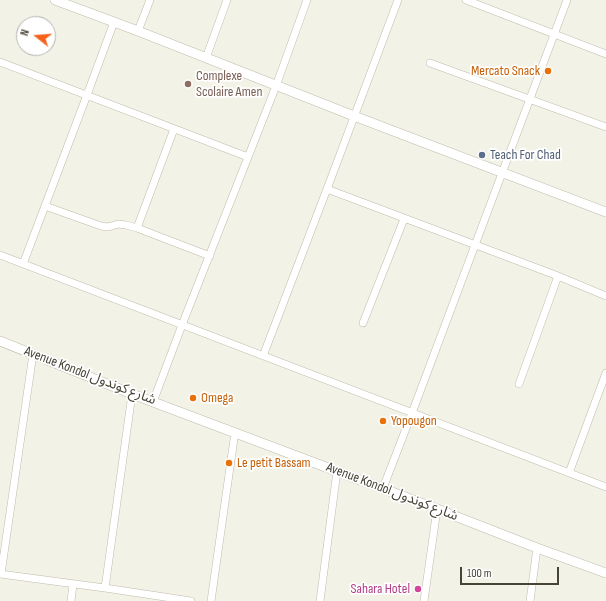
<!DOCTYPE html>
<meta charset="utf-8">
<style>
body{margin:0}
#map{position:relative;width:606px;height:601px;overflow:hidden;background:#f3f2e7;font-family:"Sofia Sans Condensed",sans-serif}
canvas{display:block}
.north{position:absolute;left:16px;top:16px;width:40px;height:40px;box-sizing:border-box;background:#fff;border:1px solid #b5b4af;border-radius:50%;rotate:287deg;font-size:11px;font-weight:700;line-height:16px;text-align:center;color:#474336}
.north::after{content:'';display:block;margin:auto;width:14px;height:18px;background:#f6621c;clip-path:polygon(50% 0,100% 100%,50% 72%,0 100%)}
.scale{position:absolute;left:460px;top:567px;width:99px;height:18px;box-sizing:border-box;border:2px solid #474336;border-top:0;padding-left:5px;font-size:12px;line-height:14px;white-space:nowrap;color:#474336;-webkit-text-stroke:3px #fff;paint-order:stroke}
</style>
<div id="map">
<canvas width="606" height="601"></canvas>
<div class="north">N</div>
<div class="scale">100 m</div>
</div>
<script>
const ctx = document.querySelector('canvas').getContext('2d');
ctx.lineJoin = 'round';
const toPath = rows => new Path2D(rows.map(r => 'M' + r).join(''));
function stroke(path, color, width, dash) { ctx.strokeStyle = color; ctx.lineWidth = width; ctx.lineCap = dash ? 'butt' : 'round'; ctx.setLineDash(dash || []); ctx.stroke(path); }
function write(font, color, halo, rows, align = 'center') {
  ctx.font = font + ' "Sofia Sans Condensed","Noto Sans Arabic",sans-serif'; ctx.lineWidth = 3.5; ctx.setLineDash([]); ctx.textBaseline = 'middle'; ctx.strokeStyle = halo; ctx.fillStyle = color; for (const [text, x, y, turn = 0] of rows) {
    ctx.save(); ctx.translate(x, y); ctx.rotate((+turn || 0) * Math.PI / 180); ctx.textAlign = isNaN(turn) ? turn : align; if (halo) ctx.strokeText(text, 0, 0); ctx.fillText(text, 0, 0); ctx.restore();
  }
}
const minor = toPath([
 [466,0,606,54],
 [138,31,150,0],
 [206,58,227,0],
 [0,62,248,157],
 [430,63,606,127],
 [327,189,558,276,606,296],
 [45,206,101,226,107,227,112,226,118,224,126,225,137,228,210,256],
 [137,228,174,129],
 [0,255,606,487],
 [23,264,87,95,114,22],
 [363,323,404,219],
 [263,356,327,189,398,0],
 [519,384,558,276],
 [153,402,182,325,276,86,307,0],
 [569,473,606,373],
 [383,488,412,413,567,0],
 [0,574,105,588,191,601],
 [1,574,33,354],
 [105,588,132,394],
 [71,601,73,584],
 [211,601,235,432],
 [320,601,337,471],
 [424,601,437,509],
 [530,601,537,548]
]);
const tertiary = toPath([
 [55,0,138,31,354,116,606,212],
 [0,341,132,394,437,509,537,548,606,573]
]);
const markers = [
 [548,71,4,"#e8710a"],
 [188,84,4,"#8d6e63"],
 [482,155,4,"#5c6f8a"],
 [193,398,4,"#e8710a"],
 [383,421,4,"#e8710a"],
 [229,463,4,"#e8710a"],
 [418,589,4,"#d1479c"]
];
const foodNames = [
 ["Mercato Snack",540,71,"right"],
 ["Omega",201,398],
 ["Yopougon",391,421],
 ["Le petit Bassam",237,463]
];
const educationNames = [
 ["Complexe",196,76],
 ["Scolaire Amen",196,92]
];
const serviceNames = [
 ["Teach For Chad",490,155]
];
const streetNames = [
 ["Avenue Kondol شارع كوندول",90,376,21],
 ["Avenue Kondol شارع كوندول",392,492,21]
];
const hotelNames = [
 ["Sahara Hotel",410,589]
];
stroke(minor, '#bfbbaa', 8);
stroke(tertiary, '#bfbbaa', 10);
stroke(minor, '#fff', 7);
stroke(tertiary, '#fff', 9);
for (const [x, y, r, color] of markers) { const dot = new Path2D(); dot.arc(x, y, r, 0, 2 * Math.PI); ctx.fillStyle = color; ctx.fill(dot); stroke(dot, '#fff', 1.5); }
write('14px', '#c56008', '#fff', foodNames, 'left');
write('14px', '#785e54', '#fff', educationNames, 'left');
write('14px', '#4e5e75', '#fff', serviceNames, 'left');
write('14px', '#474336', '#fff', streetNames);
write('14px', '#b23c85', '#fff', hotelNames, 'right');
</script>
